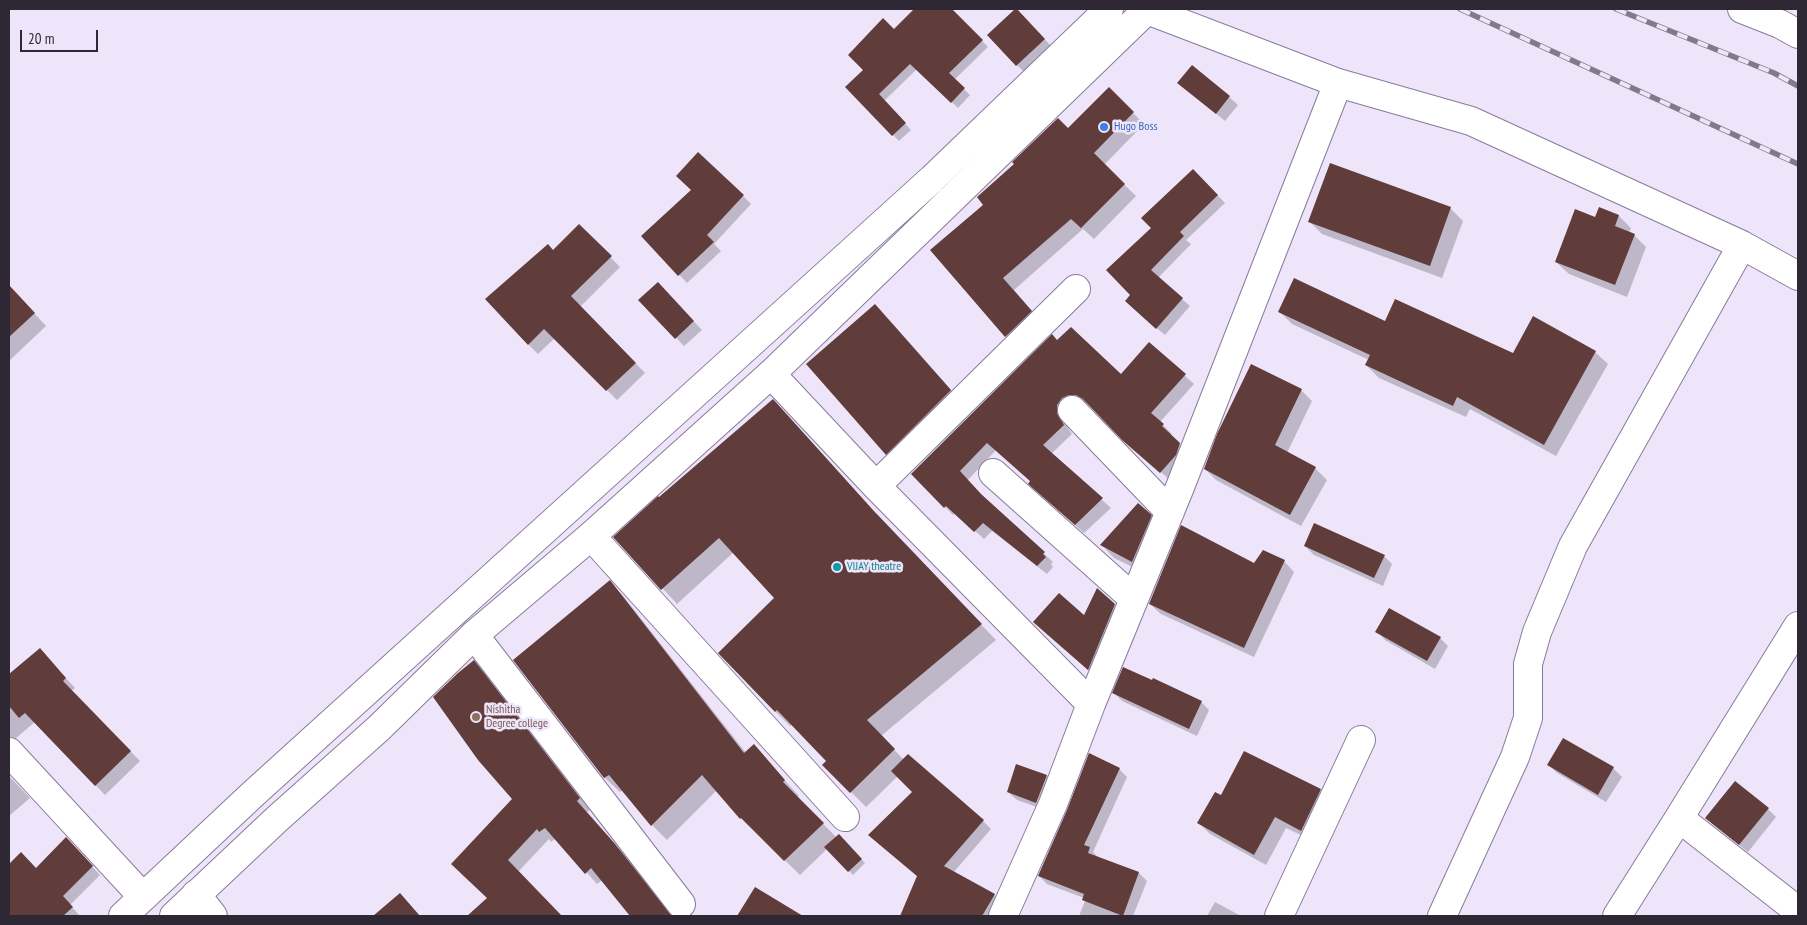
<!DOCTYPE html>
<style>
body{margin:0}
#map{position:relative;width:1807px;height:925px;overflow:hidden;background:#eee5fa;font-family:"PT Sans Narrow",sans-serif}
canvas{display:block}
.frame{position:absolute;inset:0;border:10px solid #2e2835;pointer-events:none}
.scale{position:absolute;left:20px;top:30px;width:78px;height:22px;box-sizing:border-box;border:2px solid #2e2835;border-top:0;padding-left:6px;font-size:15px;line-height:18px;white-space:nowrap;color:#2e2835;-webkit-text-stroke:4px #eee5fa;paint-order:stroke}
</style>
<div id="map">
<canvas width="1807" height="925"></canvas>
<div class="frame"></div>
<div class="scale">20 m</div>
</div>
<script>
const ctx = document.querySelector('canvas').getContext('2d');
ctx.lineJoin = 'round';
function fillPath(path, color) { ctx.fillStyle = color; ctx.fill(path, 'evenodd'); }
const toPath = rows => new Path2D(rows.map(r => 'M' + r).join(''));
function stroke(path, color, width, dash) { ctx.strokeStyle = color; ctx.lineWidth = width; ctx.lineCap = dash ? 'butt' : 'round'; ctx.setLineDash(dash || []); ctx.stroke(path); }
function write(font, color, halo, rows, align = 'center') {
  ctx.font = font + ' "PT Sans Narrow",sans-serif'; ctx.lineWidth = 5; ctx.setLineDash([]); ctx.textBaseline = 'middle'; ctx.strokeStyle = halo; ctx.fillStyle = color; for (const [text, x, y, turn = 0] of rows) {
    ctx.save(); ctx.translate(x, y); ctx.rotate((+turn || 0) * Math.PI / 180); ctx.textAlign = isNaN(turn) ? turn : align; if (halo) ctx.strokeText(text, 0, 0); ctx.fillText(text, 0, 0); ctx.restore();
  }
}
const shadow = toPath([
 [915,9,925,9,933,17,941,9,951,9,988,47,954,80,970,95,958,108,917,69,884,101,911,130,899,141,847,87,865,70,894,31],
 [1024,18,1053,48,1025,73,1017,65],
 [1179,83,1229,97,1238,105,1225,121],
 [1109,89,1144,124,1104,165,1136,196,1094,239,1083,229,1014,290,1042,323,1017,347,932,251,1068,130],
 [1193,170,1225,203,1186,240,1191,244,1158,278,1190,306,1165,335,1134,309,1132,295,1152,228],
 [743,196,751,204,714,244,721,251,687,283,642,236],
 [1450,208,1463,221,1442,278,1322,234,1310,222],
 [1619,216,1631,228,1629,233,1634,235,1646,247,1627,297,1569,274,1556,262,1596,218],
 [579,226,620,267,580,307,645,373,617,400,555,338,538,354,528,344,554,252],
 [9,286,46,326,9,361],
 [666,292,702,330,684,346,640,300],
 [1280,312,1386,322,1514,355,1595,352,1608,364,1556,456,1470,409,1466,417,1379,378,1366,365,1369,360,1292,324],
 [891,322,966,407,903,470,886,454],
 [1058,342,1121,376,1149,344,1194,384,1160,422,1172,434,1170,435,1188,453,1170,480,1133,448,1093,407,1087,403,1078,403,1065,415,1065,424,1072,434,1051,454,1111,508,1084,533,1039,492,1031,482,996,450,967,481,1053,562,1051,564,1053,567,1047,574,992,531,984,539,955,513,953,515,913,474],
 [1301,390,1312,401,1287,453,1315,468,1327,480,1301,526,1216,480,1205,469],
 [1151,516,1163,529,1145,573,1114,558,1102,545],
 [887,527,996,640,881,736,904,760,983,821,991,829,953,873,994,895,1002,904,995,916,902,916,918,877,878,843,914,792,898,776,866,807,824,765,828,761,793,724,790,726,775,711,776,598,734,552,677,604,615,537],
 [1305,546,1384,556,1392,564,1383,586,1314,555],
 [1284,561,1294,572,1254,657,1161,614,1150,604],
 [610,582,624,597,746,753,757,750,799,796,797,797,836,837,839,835,865,863,853,875,827,849,800,875,741,818,717,790,667,840,652,825,623,790,620,792,605,778,514,660],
 [1114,605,1127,618,1101,681,1047,634],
 [1377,631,1440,638,1448,646,1435,669,1385,640],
 [40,650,75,688,71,691,140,761,105,795,35,722,9,744,9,676],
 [474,662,485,673,590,810,587,812,626,856,672,916,631,916,602,880,597,884,556,838,551,842,549,839,518,872,561,916,469,916,488,898,514,799],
 [1114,693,1201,702,1209,710,1197,736,1122,701],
 [1549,765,1613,768,1622,777,1606,802,1557,773],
 [1017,766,1047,776,1055,784,1045,810,1017,800,1008,792],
 [1119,769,1127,777,1093,852,1098,857,1139,873,1147,881,1133,916,1079,916,1085,901,1084,898,1047,884,1039,876],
 [9,776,30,798,9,816],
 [1320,790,1331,801,1313,841,1286,828,1266,865,1210,834,1199,823,1222,797],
 [1768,809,1776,817,1748,852,1706,818],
 [74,847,100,875,70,905,80,916,9,916,9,883,11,880,9,877,9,866,21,854,36,869],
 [400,895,420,916,374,916],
 [1215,902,1241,916,1207,916]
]);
const building = toPath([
 [914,9,952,9,983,40,949,73,965,88,951,103,910,64,879,94,906,123,892,136,845,87,863,70,848,55,883,18,894,29],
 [1015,9,1017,9,1045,39,1016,66,987,35],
 [1192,65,1230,96,1216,114,1177,83],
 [1109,87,1134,112,1094,153,1125,184,1081,228,1071,219,1003,278,1032,311,1005,337,930,250,983,205,977,197,1014,164,1012,162,1058,118,1068,128],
 [698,152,744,195,707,235,714,242,678,276,641,236,691,190,676,176],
 [1330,163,1451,207,1430,266,1308,222],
 [1193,169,1218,195,1180,232,1184,236,1151,270,1183,298,1156,329,1125,301,1130,295,1106,270,1151,228,1141,218],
 [1599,207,1619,215,1615,226,1635,234,1615,285,1555,262,1575,209,1595,217],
 [579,224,612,256,571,296,636,363,606,391,544,329,528,345,485,299,548,244,553,250],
 [1294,278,1385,321,1395,299,1513,353,1533,316,1596,351,1544,445,1457,397,1453,406,1365,365,1370,355,1278,312],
 [658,282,694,321,675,339,638,300],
 [9,285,35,313,9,337],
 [875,304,951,390,886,455,806,364],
 [1071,327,1121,374,1149,342,1186,374,1151,413,1164,424,1162,426,1180,443,1176,455,1160,473,1122,440,1083,399,1076,395,1069,395,1062,398,1057,405,1057,413,1064,425,1043,445,1103,498,1075,525,1028,484,1030,481,987,443,960,471,981,494,1045,552,1043,554,1046,557,1037,566,983,523,974,532,946,506,944,508,911,474,1052,334,1057,340],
 [1251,364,1302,389,1275,445,1316,467,1290,515,1204,469,1217,434],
 [773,399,873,510,982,624,867,720,895,749,850,793,822,765,826,761,777,710,775,712,718,653,774,598,719,538,661,590,613,537,658,496,659,497],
 [1138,503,1152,515,1132,562,1100,545],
 [1314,523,1385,555,1374,578,1304,546],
 [1181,525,1254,563,1263,550,1285,560,1244,648,1149,604],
 [610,580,744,753,754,744,785,780,783,782,824,823,784,861,741,818,740,819,702,775,651,826,609,775,604,778,513,660],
 [1097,588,1115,604,1088,670,1033,622,1059,593,1084,615],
 [1389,608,1441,637,1427,661,1375,632],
 [40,648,66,678,63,681,131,751,95,786,25,713,19,718,9,706,9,674],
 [474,660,580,798,577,801,615,844,672,916,630,916,591,868,585,874,545,828,539,832,537,829,508,860,562,916,467,916,487,898,451,864,512,799,478,760,433,697,458,673],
 [1123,667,1152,680,1153,678,1202,701,1189,729,1112,693],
 [1563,738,1614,767,1598,795,1547,765],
 [1244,751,1321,789,1301,831,1275,817,1254,855,1197,823,1215,792,1221,795],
 [1089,753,1120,768,1084,845,1090,847,1088,853,1139,872,1123,916,1082,900,1084,894,1038,876,1067,810],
 [908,754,984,820,944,866,995,894,982,916,900,916,917,876,868,835,912,792,891,771],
 [1016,764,1047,775,1036,803,1007,792],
 [1735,781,1769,808,1739,845,1705,818],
 [839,834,862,859,848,872,824,847],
 [66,837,93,866,63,896,73,907,63,916,9,916,9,864,21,852,36,868],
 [755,887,803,916,737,916],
 [400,893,420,916,373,916]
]);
const minor = toPath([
 [1742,9,1780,24,1798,34],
 [1147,10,1338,83,1471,121,1742,245,1798,276],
 [771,374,876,486,1091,704],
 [1072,410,1170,512],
 [993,473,1134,599],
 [876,486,1076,289],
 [591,536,845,817],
 [1798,626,1679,818,1798,911],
 [474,635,681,904],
 [9,752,143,897],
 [196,894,213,916],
 [1003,916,1053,804,1091,704,1180,487,1338,83],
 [1279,916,1361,740],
 [1442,916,1515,757,1528,718,1528,664,1537,632,1573,546,1742,245],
 [1617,916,1679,818]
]);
const highway = toPath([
 [123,916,253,794,932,179,1109,9],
 [174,916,277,819,379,728,474,635,591,536,771,374,1148,9]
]);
const rail = toPath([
 [1460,9,1798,164],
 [1616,9,1774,73,1798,86]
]);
const markers = [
 [1104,127,5,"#3f7fe0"],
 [837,567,5,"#0f9aa8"],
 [476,717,5,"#8d6e63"]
];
const shopNames = [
 ["Hugo Boss",1114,127]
];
const cultureNames = [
 ["VIJAY theatre",847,567]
];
const educationNames = [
 ["Nishitha",486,710],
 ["Degree college",486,724]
];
fillPath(shadow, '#0003');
fillPath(building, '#603c3a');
stroke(minor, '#887b9a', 30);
stroke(highway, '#887b9a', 30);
stroke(minor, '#fff', 28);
stroke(highway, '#fff', 28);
stroke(rail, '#827a8b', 5.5);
stroke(rail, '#eee5fa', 4, [11]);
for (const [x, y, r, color] of markers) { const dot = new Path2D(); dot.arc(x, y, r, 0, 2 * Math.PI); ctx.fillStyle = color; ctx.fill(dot); stroke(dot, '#eee5fa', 2); }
write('12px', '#366cbe', '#eee5fa', shopNames, 'left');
write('12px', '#0d838f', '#eee5fa', cultureNames, 'left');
write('12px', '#785e54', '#eee5fa', educationNames, 'left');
</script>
